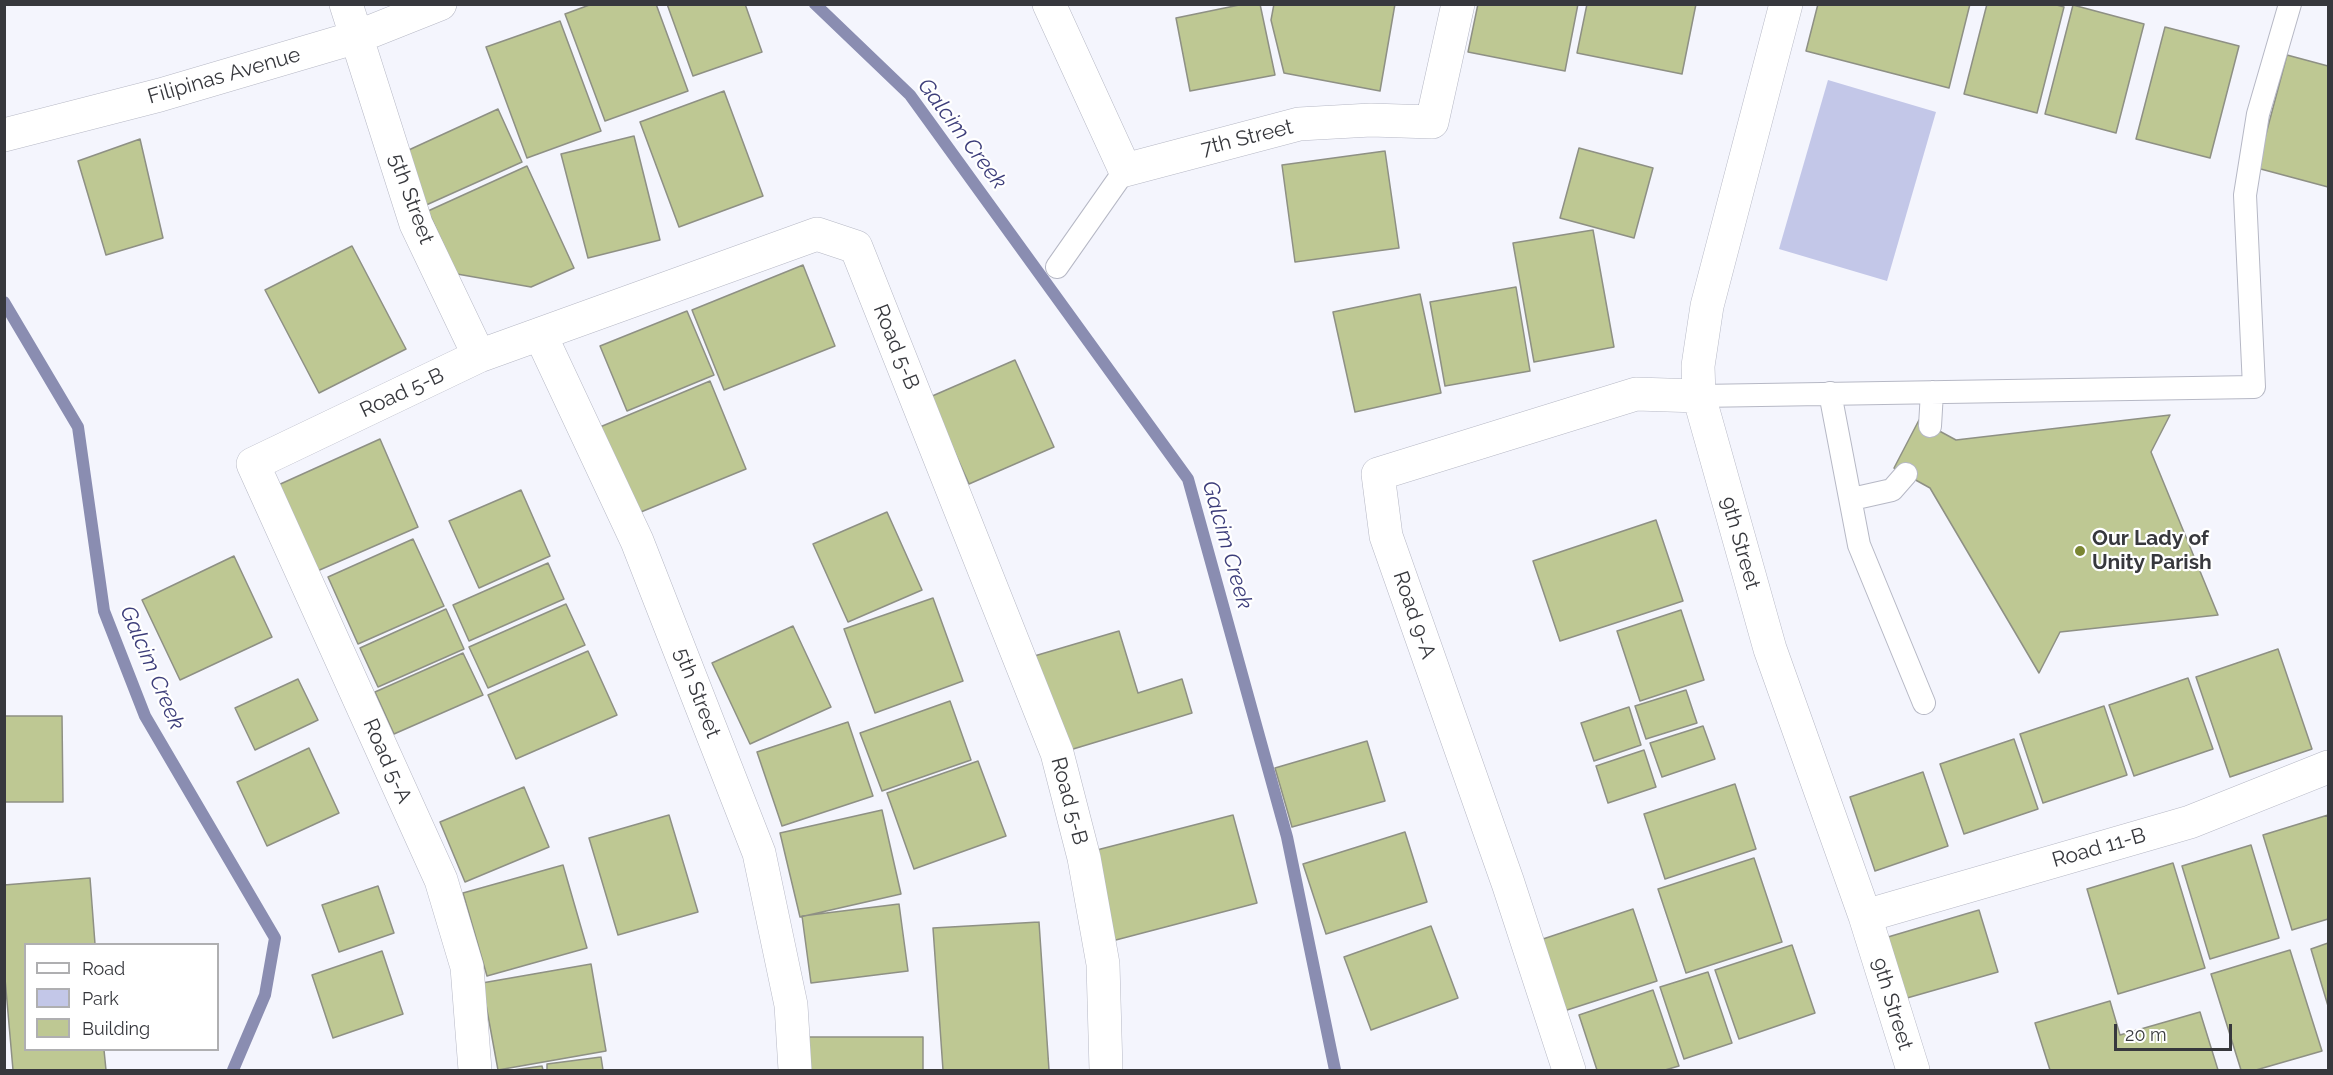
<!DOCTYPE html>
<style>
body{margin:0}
#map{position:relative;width:2333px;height:1075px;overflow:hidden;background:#f4f5fd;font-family:Raleway,sans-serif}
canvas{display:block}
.frame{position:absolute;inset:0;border:6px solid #37383d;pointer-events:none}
.legend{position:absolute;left:24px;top:943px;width:195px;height:108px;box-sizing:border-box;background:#fff;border:2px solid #afafb1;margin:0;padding:8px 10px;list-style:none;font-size:18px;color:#37383d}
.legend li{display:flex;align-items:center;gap:12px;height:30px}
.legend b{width:30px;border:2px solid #afafb1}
.scale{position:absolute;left:2114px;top:1024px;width:118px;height:27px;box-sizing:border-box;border:3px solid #37383d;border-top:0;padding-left:8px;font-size:18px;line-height:21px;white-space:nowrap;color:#37383d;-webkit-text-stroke:4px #fff;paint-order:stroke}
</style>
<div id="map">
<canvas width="2333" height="1075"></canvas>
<div class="frame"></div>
<ul class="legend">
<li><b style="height:8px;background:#fff"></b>Road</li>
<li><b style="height:16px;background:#c3c7e8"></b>Park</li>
<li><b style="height:16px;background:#bec893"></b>Building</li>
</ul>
<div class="scale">20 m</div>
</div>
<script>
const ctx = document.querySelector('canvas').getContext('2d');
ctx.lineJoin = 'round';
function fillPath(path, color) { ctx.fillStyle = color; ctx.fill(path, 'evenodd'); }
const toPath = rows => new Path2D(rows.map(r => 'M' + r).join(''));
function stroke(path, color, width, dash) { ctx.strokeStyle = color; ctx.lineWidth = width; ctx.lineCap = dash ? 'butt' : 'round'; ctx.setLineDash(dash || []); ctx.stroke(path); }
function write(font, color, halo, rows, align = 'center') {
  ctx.font = font + ' Raleway,sans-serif'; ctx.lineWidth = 4.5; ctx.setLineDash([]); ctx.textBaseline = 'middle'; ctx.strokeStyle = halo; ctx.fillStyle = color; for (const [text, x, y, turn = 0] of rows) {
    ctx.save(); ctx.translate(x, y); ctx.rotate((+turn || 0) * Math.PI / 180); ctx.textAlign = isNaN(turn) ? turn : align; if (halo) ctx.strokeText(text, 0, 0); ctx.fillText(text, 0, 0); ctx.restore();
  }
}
const green = toPath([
 [1828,80,1936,112,1887,281,1779,249]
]);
const stream = toPath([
 [815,4,910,95,1188,479,1287,837,1335,1070],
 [4,302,78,427,104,611,145,716,275,938,265,995,233,1070]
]);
const building = toPath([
 [592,4,656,4,688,91,605,121,565,14,592,4],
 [667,4,745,4,762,52,693,76,667,4],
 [1244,4,1260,4,1275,75,1190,91,1176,18,1244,4],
 [1274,4,1395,4,1380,91,1284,73,1271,20,1274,4],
 [1478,4,1578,4,1565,71,1468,52,1478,4],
 [1587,4,1696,4,1682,74,1577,53,1587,4],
 [1818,4,1970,4,1949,88,1806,51,1818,4],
 [1987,4,2053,4,2064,7,2037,113,1964,94,1987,4],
 [2073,5,2144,24,2116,133,2045,114,2073,5],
 [560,21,601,131,527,158,486,47,560,21],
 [2165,27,2239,46,2210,158,2136,139,2165,27],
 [2287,55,2328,66,2328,187,2257,168,2287,55],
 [724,91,763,196,679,227,640,122,724,91],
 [498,109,522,162,424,206,400,154,498,109],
 [634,136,660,240,588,258,561,154,634,136],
 [140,139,163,238,106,255,78,161,140,139],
 [1579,148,1653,168,1634,238,1560,218,1579,148],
 [1385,151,1399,248,1295,262,1282,165,1385,151],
 [527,166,574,268,531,287,457,274,428,211,527,166],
 [1593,230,1614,347,1534,362,1513,243,1593,230],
 [352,246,406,349,319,393,265,290,352,246],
 [803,265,835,346,724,390,692,310,803,265],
 [1516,287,1530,371,1445,386,1430,302,1516,287],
 [1420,294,1441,393,1355,412,1333,312,1420,294],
 [687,311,714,375,627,411,600,346,687,311],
 [1015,360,1054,447,969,484,930,397,1015,360],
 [710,381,746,469,636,514,600,427,710,381],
 [2170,415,2151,452,2218,615,2060,632,2039,673,1930,488,1894,468,1919,420,1956,440,2170,415],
 [380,439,418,527,315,572,276,486,380,439],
 [521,490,550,556,479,588,449,521,521,490],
 [887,512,922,590,848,622,813,544,887,512],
 [1656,520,1683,601,1560,641,1533,561,1656,520],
 [413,539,444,606,358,644,328,577,413,539],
 [234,556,272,637,180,680,142,600,234,556],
 [548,563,564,599,469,641,453,605,548,563],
 [933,598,963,681,875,713,844,629,933,598],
 [566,604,585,645,488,688,469,647,566,604],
 [446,609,464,649,378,687,360,648,446,609],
 [1681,610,1704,680,1640,701,1617,631,1681,610],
 [793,626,831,707,750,744,712,663,793,626],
 [1119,631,1138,693,1182,679,1192,713,1060,753,1031,657,1119,631],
 [2278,649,2312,749,2230,777,2196,677,2278,649],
 [588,651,617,715,516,759,488,695,588,651],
 [463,653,483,695,394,734,375,692,463,653],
 [2188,678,2213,749,2134,776,2109,705,2188,678],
 [298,679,318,720,255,750,235,708,298,679],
 [1686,690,1697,723,1646,739,1635,706,1686,690],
 [950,701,971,760,882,791,860,733,950,701],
 [2104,706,2127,775,2043,803,2020,734,2104,706],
 [1629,707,1641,745,1594,761,1581,723,1629,707],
 [4,716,62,716,63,802,4,802,4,716],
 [848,722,873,796,782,826,757,752,848,722],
 [1703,726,1715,759,1662,777,1650,743,1703,726],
 [2014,739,2038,809,1964,834,1940,764,2014,739],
 [1367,741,1385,801,1292,827,1275,768,1367,741],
 [309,748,339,813,267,846,237,782,309,748],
 [1644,750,1656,787,1608,803,1596,766,1644,750],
 [978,761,1006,836,914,869,887,793,978,761],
 [1923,772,1948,846,1875,871,1850,797,1923,772],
 [1735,784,1756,849,1665,879,1644,814,1735,784],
 [524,787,549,847,465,882,440,822,524,787],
 [882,810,901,894,800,917,780,833,882,810],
 [669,815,698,912,618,935,589,838,669,815],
 [1233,815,1257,903,1112,941,1089,852,1233,815],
 [2328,815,2328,919,2292,930,2263,835,2328,815],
 [1405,832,1427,902,1326,934,1303,864,1405,832],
 [2251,845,2279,938,2210,959,2182,866,2251,845],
 [1754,858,1782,942,1686,973,1658,889,1754,858],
 [2173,863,2205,968,2118,994,2087,889,2173,863],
 [563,865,587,948,487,976,463,893,563,865],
 [90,878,95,944,26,944,26,1050,104,1050,106,1070,13,1070,4,967,4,885,90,878],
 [378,886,394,933,339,952,322,905,378,886],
 [899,904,908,971,811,983,802,916,899,904],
 [1633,909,1657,981,1564,1011,1540,940,1633,909],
 [1979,910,1998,972,1907,998,1888,937,1979,910],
 [1039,922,1049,1070,943,1070,933,928,1039,922],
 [1431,926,1458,998,1371,1030,1344,957,1431,926],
 [2328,943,2328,1006,2311,949,2328,943],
 [1792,945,1815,1013,1739,1039,1715,970,1792,945],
 [2290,950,2322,1051,2256,1070,2241,1070,2211,974,2290,950],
 [382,951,403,1014,333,1038,312,975,382,951],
 [591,964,606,1051,498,1070,482,983,591,964],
 [1708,972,1732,1043,1684,1059,1660,987,1708,972],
 [1653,990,1679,1066,1665,1070,1597,1070,1579,1015,1653,990],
 [2110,1001,2120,1035,2200,1012,2218,1070,2050,1070,2035,1023,2110,1001],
 [809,1037,923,1037,923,1070,809,1070,809,1037],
 [601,1057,603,1070,547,1070,547,1064,601,1057],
 [542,1066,543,1070,513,1070,542,1066]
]);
const lane = toPath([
 [1057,267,1125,170],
 [1830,393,1859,545,1924,703],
 [1699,396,2254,387,2245,195,2258,114,2290,4],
 [1930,426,1932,392],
 [1852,499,1892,490,1906,474]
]);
const street = toPath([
 [346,4,416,224,479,356],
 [1049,4,1125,170,1299,124,1371,120,1432,122,1458,4],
 [1786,4,1707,306,1698,366,1699,396,1770,649,1865,916,1913,1070],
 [4,135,160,95,357,37,440,4],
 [540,334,637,541,759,853,791,1005,795,1070],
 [1865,916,2190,822,2328,767],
 [475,1070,467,967,441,880,253,464,479,356,817,234,856,247,1057,753,1084,858,1103,964,1106,1070],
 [1569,1070,1508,883,1386,536,1378,474,1636,394,1699,396]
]);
const markers = [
 [2080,551,6,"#7a8532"]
];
const streetNames = [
 ["Filipinas Avenue",224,76,-16],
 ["7th Street",1247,138,-14],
 ["5th Street",411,199,70],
 ["Road 5-B",896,347,68],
 ["Road 5-B",402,393,-25],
 ["9th Street",1740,543,74],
 ["Road 9-A",1414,615,71],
 ["5th Street",697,693,69],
 ["Road 5-A",387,761,66],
 ["Road 5-B",1069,801,75],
 ["Road 11-B",2099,848,-16],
 ["9th Street",1892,1004,73]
];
const poiNames = [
 ["Our Lady of",2092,539],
 ["Unity Parish",2092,563]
];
const waterNames = [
 ["Galcim Creek",962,134,53],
 ["Galcim Creek",1227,545,74],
 ["Galcim Creek",152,668,67]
];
fillPath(green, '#c3c7e8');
stroke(stream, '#8a8db1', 12);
fillPath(building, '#bec893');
stroke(building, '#8e9084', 1.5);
stroke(lane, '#b6b8c5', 24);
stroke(street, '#b6b8c5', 34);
stroke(lane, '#fff', 22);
stroke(street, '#fff', 33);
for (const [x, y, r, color] of markers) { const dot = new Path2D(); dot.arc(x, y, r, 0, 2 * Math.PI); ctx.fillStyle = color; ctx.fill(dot); stroke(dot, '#fff', 2); }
write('21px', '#37383d', '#fff', streetNames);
write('bold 21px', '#37383d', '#fff', poiNames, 'left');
write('italic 22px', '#3c3d7a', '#fff', waterNames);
</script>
